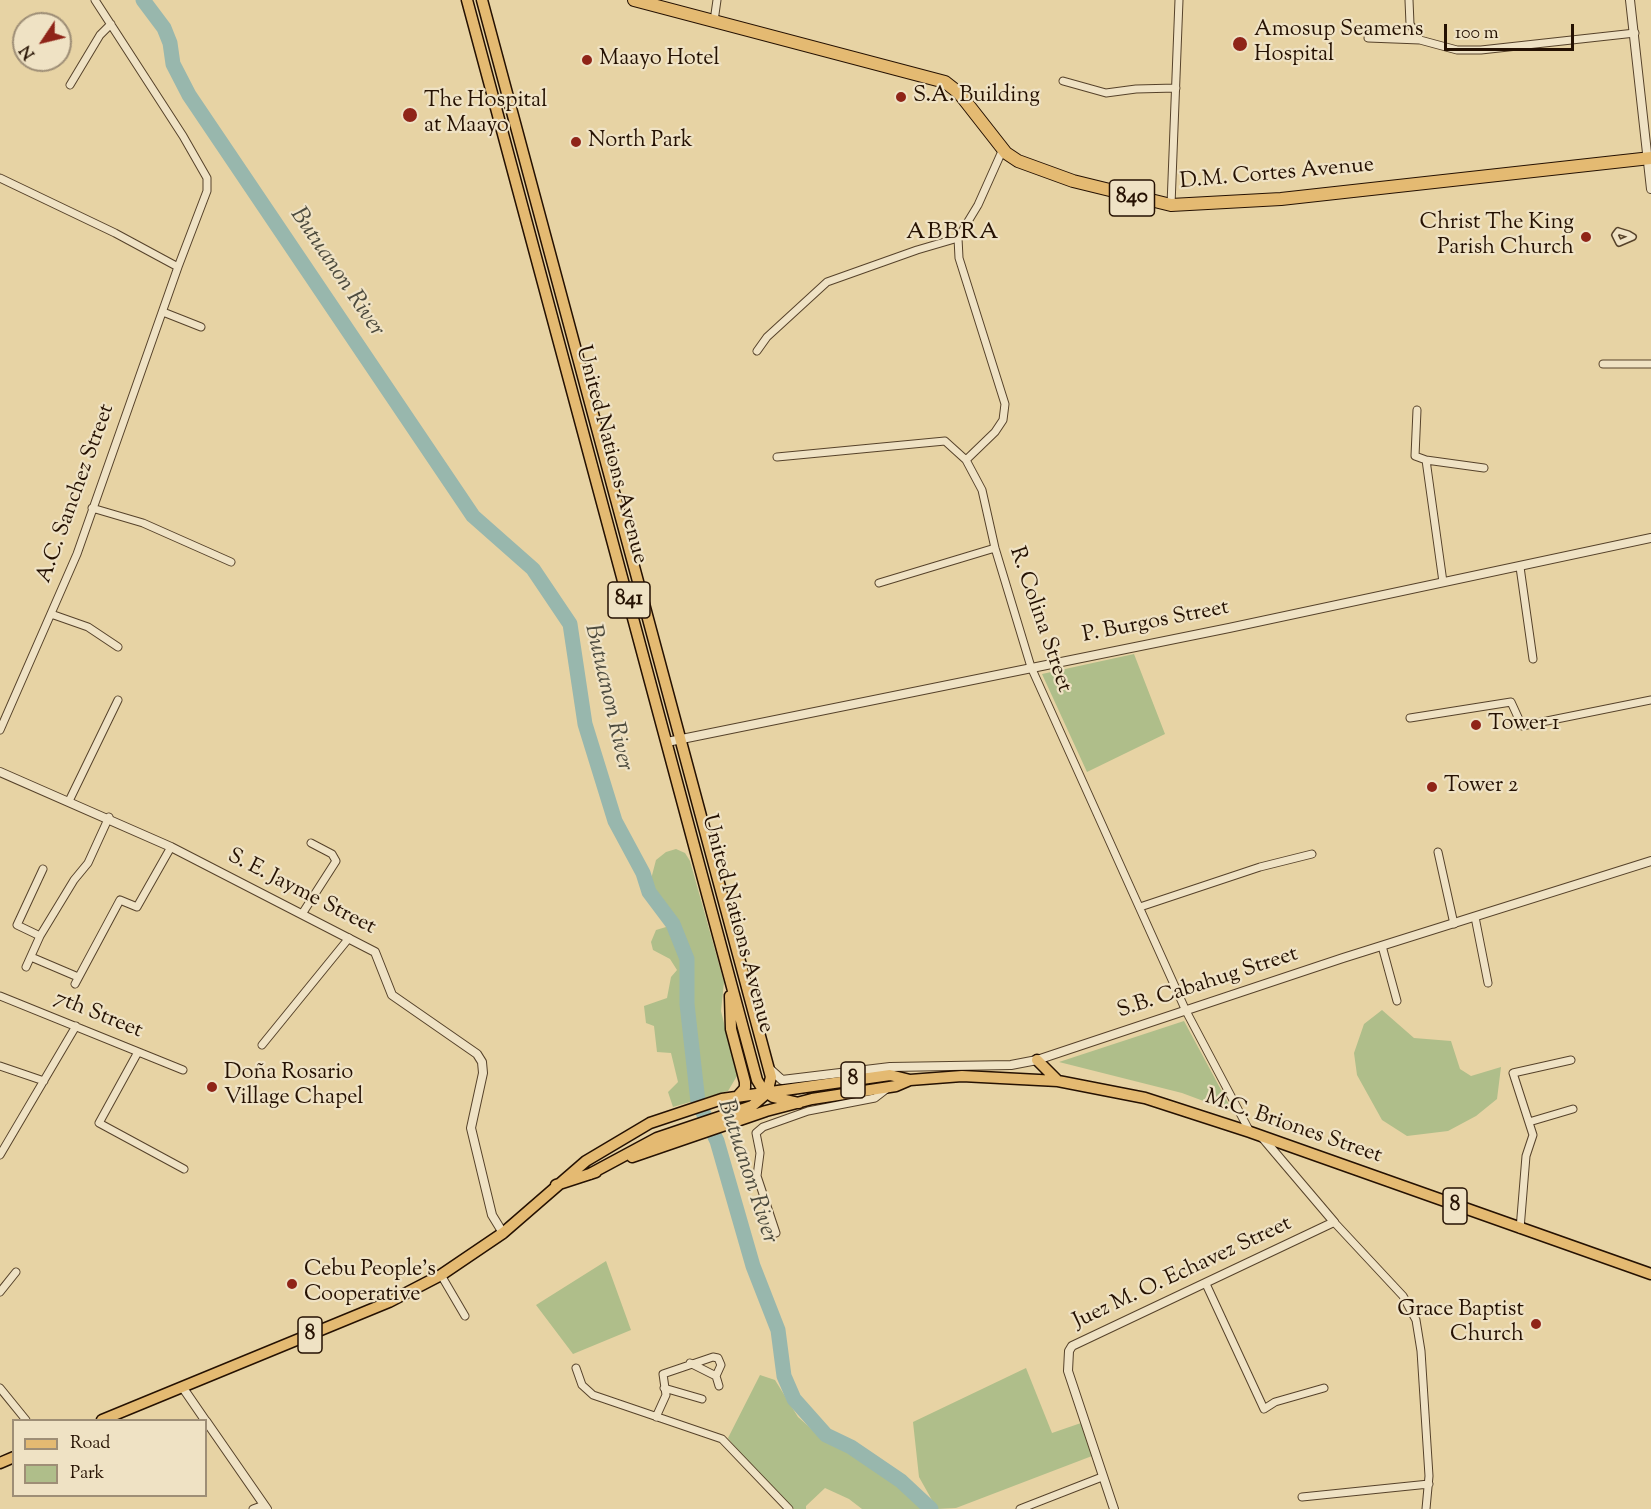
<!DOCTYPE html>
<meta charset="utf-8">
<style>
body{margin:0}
#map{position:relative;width:1651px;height:1509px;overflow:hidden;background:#e7d3a4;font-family:"Sorts Mill Goudy",serif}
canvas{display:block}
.legend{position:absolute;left:12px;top:1419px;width:195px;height:78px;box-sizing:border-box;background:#efe2c4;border:2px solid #9e8e76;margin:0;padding:8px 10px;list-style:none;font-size:18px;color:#251102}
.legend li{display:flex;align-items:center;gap:12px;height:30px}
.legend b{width:30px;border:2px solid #9e8e76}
.north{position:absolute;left:12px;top:12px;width:60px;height:60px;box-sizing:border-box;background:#efe2c4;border:2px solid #9e8e76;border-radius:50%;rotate:235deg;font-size:16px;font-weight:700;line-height:24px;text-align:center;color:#251102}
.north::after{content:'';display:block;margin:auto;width:21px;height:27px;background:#8f2418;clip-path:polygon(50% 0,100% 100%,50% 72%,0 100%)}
.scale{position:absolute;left:1444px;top:24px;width:130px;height:27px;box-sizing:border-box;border:3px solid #251102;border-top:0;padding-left:8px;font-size:18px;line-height:21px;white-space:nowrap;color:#251102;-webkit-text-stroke:4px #efe2c4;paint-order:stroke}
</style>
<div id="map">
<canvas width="1651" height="1509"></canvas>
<ul class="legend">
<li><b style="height:8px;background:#e4ba72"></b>Road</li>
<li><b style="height:16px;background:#afbe8a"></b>Park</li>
</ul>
<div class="north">N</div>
<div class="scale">100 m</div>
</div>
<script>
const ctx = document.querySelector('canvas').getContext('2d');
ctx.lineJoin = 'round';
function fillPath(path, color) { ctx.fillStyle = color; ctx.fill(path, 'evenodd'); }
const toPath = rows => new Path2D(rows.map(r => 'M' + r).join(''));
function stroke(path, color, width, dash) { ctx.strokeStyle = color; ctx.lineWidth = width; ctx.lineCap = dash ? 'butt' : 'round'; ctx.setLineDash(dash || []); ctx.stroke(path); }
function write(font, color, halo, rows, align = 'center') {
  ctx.font = font + ' "Sorts Mill Goudy",serif'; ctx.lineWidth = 4.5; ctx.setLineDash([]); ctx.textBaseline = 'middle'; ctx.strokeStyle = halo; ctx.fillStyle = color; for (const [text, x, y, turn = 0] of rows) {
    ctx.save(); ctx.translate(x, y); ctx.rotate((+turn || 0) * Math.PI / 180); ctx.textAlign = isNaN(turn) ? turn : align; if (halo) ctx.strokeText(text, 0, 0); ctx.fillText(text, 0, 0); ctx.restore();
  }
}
const green = toPath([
 [1134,654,1165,734,1087,772,1042,674],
 [676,849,685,853,690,861,724,982,721,1011,737,1076,728,1091,673,1107,668,1092,678,1082,671,1053,657,1052,654,1026,646,1023,644,1006,667,998,671,977,677,970,670,959,653,950,651,942,656,930,666,927,668,920,650,883,656,860,666,852],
 [1382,1010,1414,1038,1451,1041,1460,1069,1471,1076,1501,1067,1497,1099,1476,1116,1448,1131,1407,1136,1382,1120,1357,1075,1354,1053,1364,1024],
 [1184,1021,1233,1112,1182,1093,1059,1062],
 [606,1261,631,1330,573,1354,536,1305],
 [1026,1368,1052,1433,1081,1423,1092,1456,956,1508,937,1509,919,1477,913,1422],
 [760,1375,775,1380,798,1417,825,1441,851,1452,884,1473,925,1509,862,1509,849,1499,825,1488,806,1506,806,1509,794,1509,740,1454,728,1438]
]);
const river = toPath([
 [143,0,164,28,170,43,173,64,189,95,473,516,533,569,570,624,585,724,615,821,643,873,649,892,673,924,687,959,687,1004,698,1102,717,1141,753,1266,778,1330,784,1376,794,1399,826,1435,851,1447,901,1481,931,1509]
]);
const pedestrian = toPath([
 [1618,231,1628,234,1633,237,1619,243,1615,235,1618,231]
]);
const minor = toPath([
 [1409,0,1410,24,1420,40,1457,50,1481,50,1635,33],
 [714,21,717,0],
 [1368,38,1420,40],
 [1063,81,1106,93,1136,89,1176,88],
 [70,85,100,35,111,24],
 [0,178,115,233,178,267],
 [1171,205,1179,0],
 [163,312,201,327],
 [757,351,767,337,827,282,917,250,958,238],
 [1603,364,1651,364],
 [1417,410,1415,456,1426,460],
 [777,457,945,441,966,460],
 [966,460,982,490,995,548,1031,667,1186,1011,1250,1132],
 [966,460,995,432,1003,420,1005,404,959,258,958,238,978,205,1003,149],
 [92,508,143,523,231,562],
 [1520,567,1533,659],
 [1443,582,1426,460,1484,468],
 [879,583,995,548],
 [51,614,88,627,118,647],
 [1410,718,1511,702,1522,726,1651,700],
 [0,730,77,554,178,267,207,191,207,178,183,136,95,0],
 [69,801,118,700],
 [1438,852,1454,924],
 [1140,907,1260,867,1312,854],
 [302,914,336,861,332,854,311,843],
 [1475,917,1488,983],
 [40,936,17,925,43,869],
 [1382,946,1397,1001],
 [31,957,78,977],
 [26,967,40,936,74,880,88,863,109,817],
 [75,984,120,900,137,907,171,847],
 [0,996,183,1070],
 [262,1045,349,938],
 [138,1052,99,1123,184,1169],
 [0,1066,44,1081],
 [1529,1122,1573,1109],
 [0,1155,76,1026],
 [1334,1222,1403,1296,1416,1320,1421,1351,1429,1476,1426,1509],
 [1520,1229,1526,1156,1533,1135,1513,1073,1571,1060],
 [776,1233,757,1176,760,1153,756,1133,763,1127,808,1111,875,1098,888,1088],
 [441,1275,465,1316],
 [1206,1284,1264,1409,1275,1402,1324,1388],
 [0,1292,16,1272],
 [690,1363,716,1376,719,1386],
 [576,1368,582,1385,593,1395,722,1439,789,1509],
 [0,1388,26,1420],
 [664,1388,702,1399],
 [656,1417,666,1395,663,1374,713,1357,718,1358,721,1365,716,1376],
 [1302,1497,1429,1484],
 [253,1509,264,1505],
 [1020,1509,1102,1477]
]);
const tertiary = toPath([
 [1630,0,1651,189],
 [667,742,1229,628,1651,538],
 [0,772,171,847,375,952,392,995,477,1054,482,1062,483,1073,471,1128,492,1215,503,1233],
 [771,1070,782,1080,890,1067,1011,1065,1037,1060,1343,958,1651,861],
 [183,1388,205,1420],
 [206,1421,267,1509],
 [1114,1509,1068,1371,1069,1351,1072,1346,1334,1222,1261,1136]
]);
const primary = toPath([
 [467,0,757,1080,763,1090,773,1097,799,1103],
 [482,0,771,1077,767,1093,752,1106,657,1138,590,1174],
 [730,996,731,1029,745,1082,745,1088,737,1097],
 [1037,1060,1058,1081],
 [632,1157,766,1111,812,1099,896,1086,910,1080,962,1076,1058,1081,1145,1098,1250,1132,1651,1274],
 [556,1185,596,1172],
 [102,1420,389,1302,441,1275,503,1233,586,1161,650,1123,722,1099,890,1075,910,1080],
 [0,1463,14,1457]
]);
const trunk = toPath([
 [634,0,945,82,959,93,1006,153,1018,161,1073,181,1171,205,1281,199,1651,158]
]);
const markers = [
 [1240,44,8,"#8f2418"],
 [587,60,6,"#8f2418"],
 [901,97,6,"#8f2418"],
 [410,115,8,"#8f2418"],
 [576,142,6,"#8f2418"],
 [1586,237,6,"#8f2418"],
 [1476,725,6,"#8f2418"],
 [1432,787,6,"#8f2418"],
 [212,1087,6,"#8f2418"],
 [292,1284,6,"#8f2418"],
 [1536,1324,6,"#8f2418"]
];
const shields = [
 [1132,198,45],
 [629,600,42],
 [853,1080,24],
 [1455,1206,24],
 [310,1335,24]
];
const shieldNames = [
 ["840",1132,198],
 ["841",629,600],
 ["8",853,1080],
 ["8",1455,1206],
 ["8",310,1335]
];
const poiNames = [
 ["Amosup Seamens",1254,31],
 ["Hospital",1254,56],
 ["Maayo Hotel",599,60],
 ["S.A. Building",913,97],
 ["The Hospital",424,102],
 ["at Maayo",424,127],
 ["North Park",588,142],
 ["Christ The King",1574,224,"right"],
 ["Parish Church",1574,249,"right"],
 ["Tower 1",1488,725],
 ["Tower 2",1444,787],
 ["Doña Rosario",224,1074],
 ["Village Chapel",224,1099],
 ["Cebu People's",304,1271],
 ["Cooperative",304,1296],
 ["Grace Baptist",1524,1311,"right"],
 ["Church",1524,1336,"right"]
];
const streetNames = [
 ["D.M. Cortes Avenue",1277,175,-5],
 ["United Nations Avenue",610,455,75],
 ["A.C. Sanchez Street",77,494,-70],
 ["R. Colina Street",1039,620,71],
 ["P. Burgos Street",1156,623,-11],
 ["S. E. Jayme Street",301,893,27],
 ["United Nations Avenue",736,924,75],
 ["S.B. Cabahug Street",1208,984,-18],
 ["7th Street",98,1016,22],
 ["M.C. Briones Street",1293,1128,19],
 ["Juez M. O. Echavez Street",1183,1274,-25]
];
const neighbourhoodNames = [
 ["ABBRA",953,234]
];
const waterNames = [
 ["Butuanon River",336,273,56],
 ["Butuanon River",607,698,77],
 ["Butuanon River",746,1172,72]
];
fillPath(green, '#afbe8a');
stroke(river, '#98b7ad', 15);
stroke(pedestrian, '#56422a', 8);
stroke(minor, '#56422a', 9);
stroke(tertiary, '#56422a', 10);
stroke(primary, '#251102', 13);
stroke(trunk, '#251102', 14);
stroke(pedestrian, '#efe2c4', 5);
stroke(minor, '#efe2c4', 7);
stroke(tertiary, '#efe2c4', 8);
stroke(primary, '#e4ba72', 10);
stroke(trunk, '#e4ba72', 12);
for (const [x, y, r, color] of markers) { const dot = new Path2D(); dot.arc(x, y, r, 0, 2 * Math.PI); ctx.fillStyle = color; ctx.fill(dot); stroke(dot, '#efe2c4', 2); }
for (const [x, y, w] of shields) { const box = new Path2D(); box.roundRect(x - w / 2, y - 18, w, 36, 4.5); ctx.fillStyle = '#efe2c4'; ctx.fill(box); stroke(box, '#251102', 1.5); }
write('bold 21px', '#251102', null, shieldNames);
write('22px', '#251102', '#efe2c4', poiNames, 'left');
write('22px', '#251102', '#efe2c4', streetNames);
ctx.letterSpacing = '1.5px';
write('24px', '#251102', '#efe2c4', neighbourhoodNames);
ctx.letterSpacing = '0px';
write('italic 24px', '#4d4b3e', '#efe2c4', waterNames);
</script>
